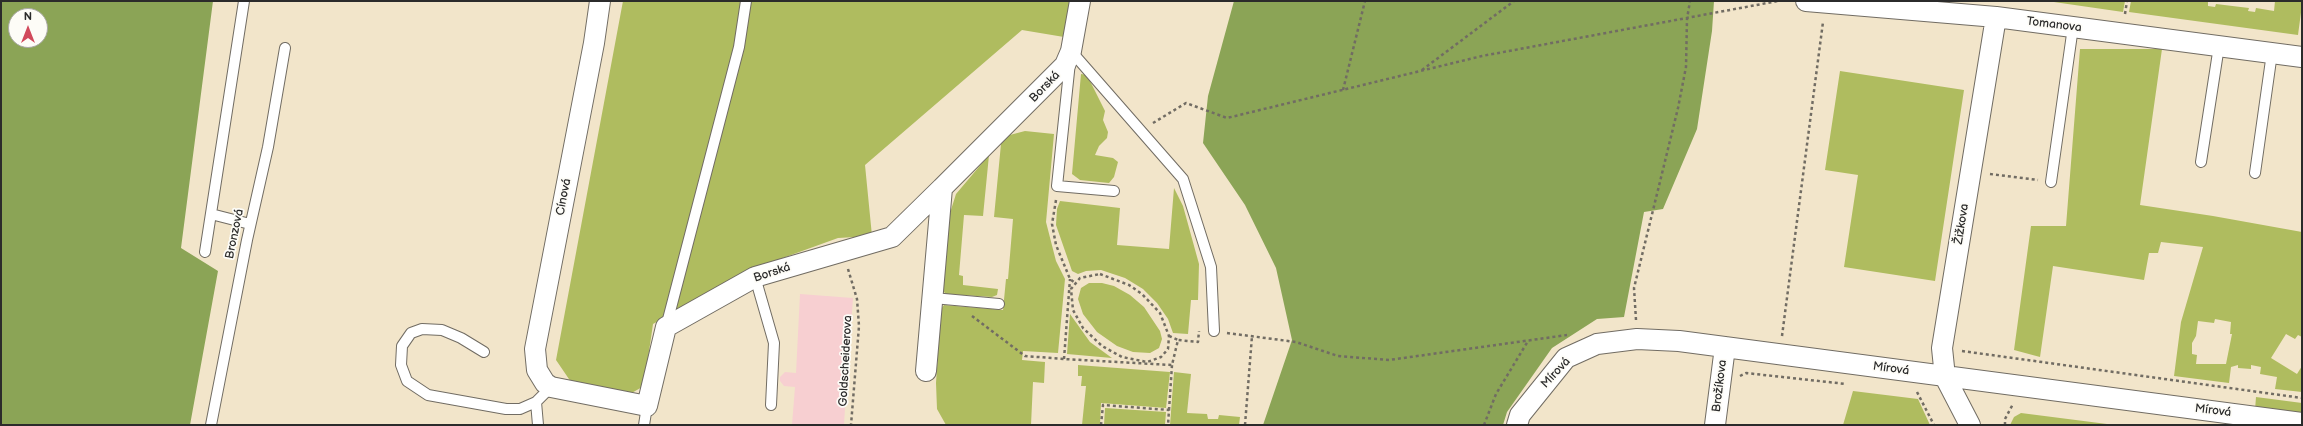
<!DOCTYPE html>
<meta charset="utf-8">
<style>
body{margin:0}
#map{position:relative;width:2303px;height:426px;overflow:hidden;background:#f2e5ca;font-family:"Balsamiq Sans",sans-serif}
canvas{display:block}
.frame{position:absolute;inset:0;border:2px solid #2b2b2b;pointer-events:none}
.north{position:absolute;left:8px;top:8px;width:40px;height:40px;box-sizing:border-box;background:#fdfcf7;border:1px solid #a9a8a5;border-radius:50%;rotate:0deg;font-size:11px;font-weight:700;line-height:16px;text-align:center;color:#2b2b2b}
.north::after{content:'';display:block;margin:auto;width:14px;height:18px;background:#d1495b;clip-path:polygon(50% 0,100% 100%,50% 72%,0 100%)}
</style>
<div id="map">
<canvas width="2303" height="426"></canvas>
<div class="frame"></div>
<div class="north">N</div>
</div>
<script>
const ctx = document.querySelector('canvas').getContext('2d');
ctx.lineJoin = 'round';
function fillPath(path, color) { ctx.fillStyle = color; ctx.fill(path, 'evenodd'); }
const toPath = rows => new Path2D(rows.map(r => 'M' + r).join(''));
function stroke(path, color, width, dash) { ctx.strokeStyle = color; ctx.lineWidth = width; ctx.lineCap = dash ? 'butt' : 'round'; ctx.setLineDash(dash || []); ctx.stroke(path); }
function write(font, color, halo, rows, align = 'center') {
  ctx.font = font + ' "Balsamiq Sans",sans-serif'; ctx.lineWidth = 3.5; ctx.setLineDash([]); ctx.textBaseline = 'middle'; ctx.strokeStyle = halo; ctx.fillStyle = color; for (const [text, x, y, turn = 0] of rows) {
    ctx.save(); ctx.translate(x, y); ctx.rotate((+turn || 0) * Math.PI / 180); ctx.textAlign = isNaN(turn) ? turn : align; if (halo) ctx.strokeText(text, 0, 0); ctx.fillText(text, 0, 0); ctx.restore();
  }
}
const built = toPath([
 [800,294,853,298,847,379,844,379,843,391,846,391,844,425,792,425,795,387,784,386,780,381,780,377,785,372,796,373]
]);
const green = toPath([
 [623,1,1070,1,1064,37,1022,30,865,165,872,236,838,238,744,272,653,324,644,386,628,395,571,382,556,360],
 [2047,1,2125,1,2123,12],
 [2131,1,2198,1,2208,2,2208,6,2215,7,2216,4,2249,8,2248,11,2255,12,2256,8,2274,11,2275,1,2302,1,2302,5,2298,35,2129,12],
 [2080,49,2162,49,2140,205,2213,216,2302,232,2302,337,2298,335,2295,339,2286,334,2271,358,2297,374,2302,366,2302,392,2275,389,2277,377,2260,374,2261,367,2251,365,2251,369,2238,368,2238,365,2231,367,2229,383,2174,376,2181,322,2203,247,2161,242,2158,253,2149,253,2144,280,2053,266,2040,357,2014,350,2031,226,2066,226],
 [2215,319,2231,322,2230,334,2232,334,2226,364,2196,364,2197,355,2192,354,2192,343,2196,336,2198,321,2214,323],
 [1840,71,1964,90,1935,281,1844,267,1858,175,1825,170],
 [1081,74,1087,75,1105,111,1103,120,1108,132,1107,138,1099,146,1095,155,1113,158,1118,162,1114,177,1109,183,1080,180,1072,174],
 [1025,131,1054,134,1046,222,1056,261,1065,279,1058,353,1023,351,1022,360,1045,362,1044,383,1033,382,1031,425,946,425,937,409,936,383,941,309,944,305,1003,310,1006,279,1008,279,1013,219,994,217,1001,144,1006,136],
 [989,155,983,216,964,215,959,275,963,276,963,285,998,289,997,295,992,297,946,294,942,290,944,254,950,213,956,194],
 [1174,188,1183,206,1199,264,1198,300,1191,300,1188,334,1173,333,1168,319,1157,303,1143,289,1125,278,1101,270,1086,271,1078,274,1072,271,1056,225,1057,209,1060,201,1120,208,1117,245,1169,249],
 [1089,283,1102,283,1114,286,1130,295,1144,307,1160,331,1162,339,1159,348,1150,353,1133,352,1117,346,1097,332,1083,314,1078,299,1081,288],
 [1070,314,1090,342,1112,358,1067,354],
 [1078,365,1170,372,1166,408,1101,403,1100,425,1082,425,1086,386,1081,386,1082,376,1078,376],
 [1174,372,1191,374,1187,413,1207,414,1208,419,1218,419,1219,415,1240,417,1239,425,1170,425],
 [1853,391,1918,399,1930,425,1843,425],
 [2256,397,2302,403,2302,415,2255,410],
 [1105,408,1166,412,1165,425,1104,425],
 [2021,413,2107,424,2112,425,2010,425,2014,417]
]);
const forest = toPath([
 [1,1,213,1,181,248,218,271,190,425,1,425],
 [16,16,40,16,40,40,16,40],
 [1234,1,1714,1,1712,31,1697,129,1663,209,1644,212,1624,317,1597,319,1552,348,1507,412,1503,425,1263,425,1292,340,1276,268,1245,205,1203,143,1208,96]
]);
const path = toPath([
 [2125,14,2127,1],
 [1422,70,1514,1],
 [1343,90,1365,1],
 [1153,123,1186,103,1227,118,1482,56,1778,1],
 [1990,174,2038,180],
 [1056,200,1052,224,1056,245,1070,279,1075,283],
 [848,269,857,299,859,326,851,425],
 [1100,274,1129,285,1142,294,1160,313,1169,336,1168,349,1161,357,1147,362,1122,357,1102,346,1083,328,1073,310,1071,289,1080,278,1100,274],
 [972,316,1025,356,1064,359,1172,365,1178,340,1198,342,1199,331],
 [1636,320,1634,288,1678,108,1686,67,1687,19,1690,1],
 [1227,333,1296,342,1338,356,1389,360,1567,335],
 [1169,336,1178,340],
 [1782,336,1823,22],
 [1962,351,2302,398],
 [1064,359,1070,279],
 [1740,376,1746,373,1846,384],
 [1917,392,1934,425],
 [1169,410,1172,365],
 [1101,425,1103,405,1169,410,1168,425],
 [1245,425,1252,336],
 [1484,425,1496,394,1528,341],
 [2005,425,2005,419,2013,404]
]);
const service = toPath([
 [1071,51,1183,179,1211,267,1214,331],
 [1070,62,1057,186,1114,191],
 [2201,162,2219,46],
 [2255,173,2272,53],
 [2051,182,2073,27],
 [211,214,250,224],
 [205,252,244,1],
 [755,277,774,343,771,405],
 [933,298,999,304],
 [666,327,739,47,746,1],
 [484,352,461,338,442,330,422,329,411,333,402,346,401,365,407,381,428,395,506,409,520,409,536,402,551,387],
 [536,402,538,425],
 [211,425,247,240,268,147,285,48],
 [644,425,647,406]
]);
const minor = toPath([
 [600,1,594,43,535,349,537,370,545,383,551,387,647,406,666,327,755,277,892,237,942,188],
 [1806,1,1996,17,2302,57],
 [926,371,942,188,1065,65,1071,51,1080,1],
 [1517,425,1520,415,1566,358,1597,344,1637,339,1679,341,2302,423],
 [1715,425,1725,347],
 [1970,425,1945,377,1942,348,1996,17]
]);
const streetNames = [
 ["Tomanova",2054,25,7],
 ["Borská",1045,87,-46],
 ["Cínová",564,197,-79],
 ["Žižkova",1962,224,-81],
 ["Bronzová",235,234,-78],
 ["Borská",772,273,-18],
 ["Goldscheiderova",846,361,-87],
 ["Mírová",1891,369,8],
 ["Mírová",1556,373,-47],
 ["Brožíkova",1720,386,-83],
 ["Mírová",2213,411,7]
];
fillPath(built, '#f7cfd1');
fillPath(green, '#afbc5f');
fillPath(forest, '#8ba456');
stroke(service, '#716c63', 12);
stroke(minor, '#716c63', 22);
stroke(path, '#716c63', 2.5, [3, 3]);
stroke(service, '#fff', 10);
stroke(minor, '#fff', 20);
write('12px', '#2b2b2b', '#fdfcf7', streetNames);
</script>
